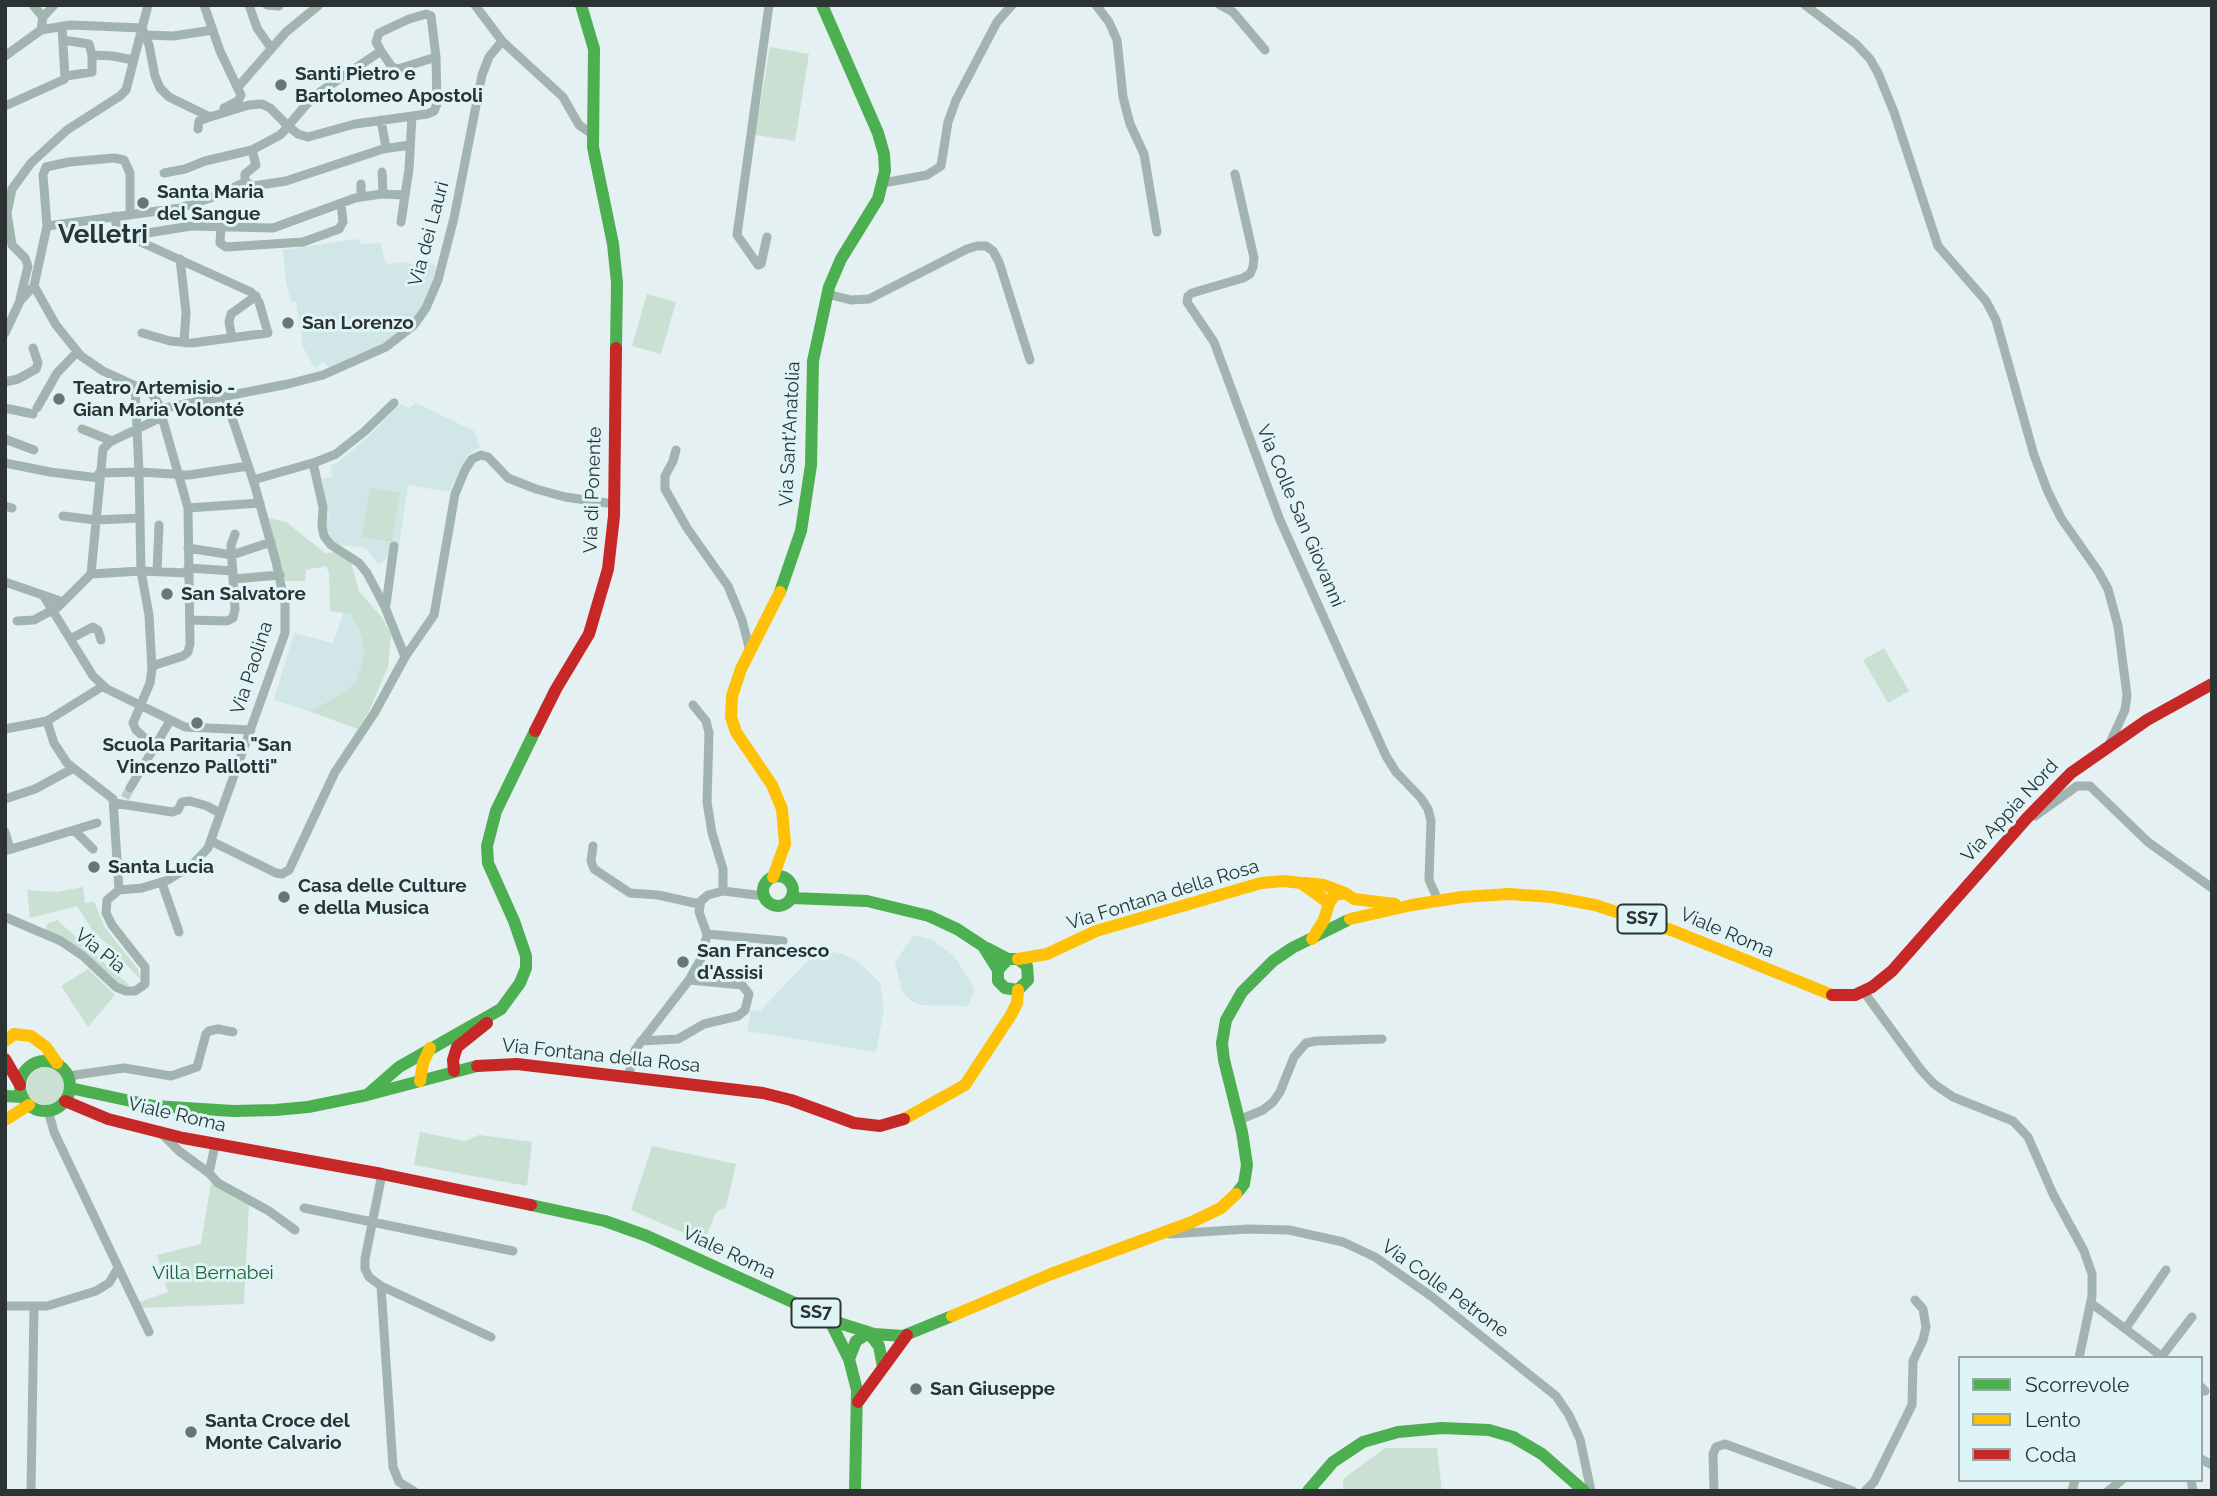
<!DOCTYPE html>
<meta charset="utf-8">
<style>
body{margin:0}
#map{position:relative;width:2217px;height:1496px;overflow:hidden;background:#e4f0f1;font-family:Raleway,sans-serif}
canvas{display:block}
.frame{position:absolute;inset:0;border:7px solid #2b3333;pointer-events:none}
.legend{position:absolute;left:1958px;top:1356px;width:245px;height:126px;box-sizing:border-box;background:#dff4f6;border:2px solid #97a7a8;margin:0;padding:9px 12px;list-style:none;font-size:21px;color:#2b3333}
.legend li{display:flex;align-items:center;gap:14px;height:35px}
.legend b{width:35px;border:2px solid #97a7a8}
</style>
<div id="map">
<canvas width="2217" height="1496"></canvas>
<div class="frame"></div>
<ul class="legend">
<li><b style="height:9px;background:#4caf50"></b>Scorrevole</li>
<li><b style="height:9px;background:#ffc107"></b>Lento</li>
<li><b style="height:9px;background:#c62828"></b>Coda</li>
</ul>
</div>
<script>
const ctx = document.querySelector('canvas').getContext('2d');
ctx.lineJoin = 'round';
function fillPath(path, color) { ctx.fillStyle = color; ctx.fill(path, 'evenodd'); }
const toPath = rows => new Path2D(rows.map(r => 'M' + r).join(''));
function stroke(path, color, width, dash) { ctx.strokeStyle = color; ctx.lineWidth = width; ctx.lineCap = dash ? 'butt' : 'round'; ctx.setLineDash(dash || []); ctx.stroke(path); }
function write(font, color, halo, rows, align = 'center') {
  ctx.font = font + ' Raleway,sans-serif'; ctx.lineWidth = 6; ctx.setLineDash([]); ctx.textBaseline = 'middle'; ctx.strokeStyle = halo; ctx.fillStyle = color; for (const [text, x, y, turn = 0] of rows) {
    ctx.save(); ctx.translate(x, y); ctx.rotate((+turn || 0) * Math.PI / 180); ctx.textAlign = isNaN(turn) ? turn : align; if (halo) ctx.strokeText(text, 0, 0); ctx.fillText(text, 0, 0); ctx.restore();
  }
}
const built = toPath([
 [356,239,363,244,381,243,385,263,390,264,405,262,416,265,431,263,436,266,431,292,422,309,409,325,387,342,329,368,323,361,315,369,303,347,296,302,291,302,286,283,283,250],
 [416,403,474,431,480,448,468,454,449,492,408,485,399,546,390,545,388,557,379,565,368,551,361,547,338,545,328,536,326,523,329,514,322,479,332,477,331,465,337,463,366,439,400,404,409,408],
 [344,611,351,614,362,637,364,657,355,684,311,712,274,700,294,633,333,643],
 [914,935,933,940,954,956,975,989,968,1006,922,1005,911,1001,902,991,895,962],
 [819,949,843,954,860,963,880,983,884,1009,876,1052,747,1031,751,1010,760,1011]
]);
const green = toPath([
 [770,47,809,54,795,141,755,135],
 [647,294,676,302,661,354,632,346],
 [370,488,400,493,392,542,362,537],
 [268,518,286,522,325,553,334,552,351,563,359,591,383,619,391,635,388,667,370,709,358,729,311,712,355,684,364,657,362,637,351,614,330,611,329,573,326,566,306,570,305,581,285,581],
 [1884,648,1909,691,1888,703,1863,660],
 [83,887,85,903,94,902,105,928,138,969,140,979,91,928,77,906,30,918,27,890,56,892],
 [57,920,130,986,118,985,86,953,68,940,45,930,47,924],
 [88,969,115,995,88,1027,61,986],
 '27 1086a19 19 0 1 1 38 0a19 19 0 1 1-38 0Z',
 [420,1132,465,1141,479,1135,532,1142,527,1186,414,1165],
 [652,1146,736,1164,726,1207,716,1212,704,1242,631,1210],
 [211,1182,249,1204,244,1304,142,1308,139,1302,168,1292,157,1255,201,1244],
 [1385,1448,1437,1448,1442,1491,1343,1491,1343,1479]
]);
const streetTunnel = toPath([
 [125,798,130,788]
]);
const street = toPath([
 [33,5,43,17],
 [204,5,220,51,241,95,238,101,224,108],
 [249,5,257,28,271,48],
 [267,5,279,6],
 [475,5,502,41,563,97,579,125,592,134],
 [1096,5,1109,22,1117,40,1123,97,1130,124,1144,154,1157,232],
 [1220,5,1233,12,1265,50],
 [1805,5,1856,44,1870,59,1878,73,1894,112,1938,246,1986,301,1996,320,2034,455,2048,492,2061,518,2098,571,2108,589,2118,626,2127,695,2125,710,2109,745],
 [41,30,70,25,142,28,149,45,155,76,160,88,169,97,210,117,249,105,262,104,270,108,288,126,298,134,308,137,355,124,427,114,434,111,437,104,436,57,431,16,426,14,409,19,379,33,376,42,381,51,317,94,305,106,288,126,284,131,280,135,252,150,256,165,245,174,245,182],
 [146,35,173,36,213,30],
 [63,40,89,44,92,55,113,56,133,60],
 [381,51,392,67,398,69,436,57],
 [5,56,41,30,43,17,54,5],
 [66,76,92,72,92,55],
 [238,87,286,32,319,5],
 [5,106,65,79,62,26],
 [381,120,386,148],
 [198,129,199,121,212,116],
 [382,172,383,194],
 [164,173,185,169,205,161,252,150],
 [1235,174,1254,258,1253,267,1250,274,1243,278,1192,293,1188,296,1187,302,1214,342,1280,520,1386,756,1396,772,1421,798,1428,809,1431,821,1429,880,1438,900],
 [245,182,253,186,286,181,383,149,410,145],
 [883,183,927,175,941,166,948,122,956,100,997,22,1012,5],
 [361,184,361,197],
 [5,213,7,213,12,245,25,258,28,266,20,299],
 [7,213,12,189,31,163,67,130,120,96,126,90,148,5],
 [114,216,117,227,123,234,251,292,259,302,268,333,192,343,170,341,142,333],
 [401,222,409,169,412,116],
 [47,226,180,208,216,196,245,182],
 [221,227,220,243,226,247,303,242,339,229,343,222,341,203],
 [129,236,191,226,273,228,355,198,381,194,405,195],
 [767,237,761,264,758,265,737,235,769,5],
 [180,259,186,312,184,343],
 [34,286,56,325,81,356,103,371,151,393,158,403,188,508,190,644,188,652,183,656,152,666],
 [827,294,851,300,869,299,967,249,977,246,986,246,993,251,999,262,1030,360],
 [5,333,20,301,34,286,47,226,43,175,46,167,69,162,114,158,124,160,130,173,130,215],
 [232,338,229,322,231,314,256,296],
 [5,382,18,379,36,369,38,363,33,348],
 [135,386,139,472,141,571,149,615,152,669,150,683,133,723,136,730,155,747],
 [5,408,33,414],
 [37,408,57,373,77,352],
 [160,409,288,384,323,375,386,347,414,325,426,308,438,280,454,218,482,75,489,57,502,41],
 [82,429,112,441],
 [5,439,34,450],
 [676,450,673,461,665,476,665,489,687,528,728,586,742,620,750,651],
 [5,463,50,472,99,478],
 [313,463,323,507,322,527,324,536,331,545,359,563,367,573,385,607,405,657],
 [99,473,139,472,189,475,248,466],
 [253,480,316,462,336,454,365,431,394,403],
 [5,506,12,508],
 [188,508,260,503],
 [63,516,95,520,140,518],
 [188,548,232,555,271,542],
 [188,568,233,571],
 [157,571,159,525],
 [91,574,141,571,188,573],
 [233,579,280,575],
 [5,582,63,602],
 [43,595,93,676,107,689,185,727,251,730],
 [386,605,394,546],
 [190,620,227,621,233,618,235,609,231,545,235,534],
 [17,621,34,620,58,607,91,574,103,449,110,442,162,417],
 [70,639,93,627,98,630,101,640],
 [693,705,706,721,709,733,707,802,712,833,723,869,723,891],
 [47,721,54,743,67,763,113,799,119,890],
 [5,729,47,721,103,686],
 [130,788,170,721],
 [5,799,35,789,72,769],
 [114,803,172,812,178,810,182,802,190,801,207,806,220,813],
 [2035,816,2077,786,2090,786,2148,842,2212,888],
 [74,830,93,849],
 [5,832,10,849],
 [211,841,276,873,282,874,289,870,335,772,375,712,405,657,434,615,455,494,465,470,472,459,481,455,488,457,508,478,536,489,565,497,614,504],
 [593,846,591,861,594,869,630,893,658,895,699,904],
 [5,851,97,823],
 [162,883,179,932],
 [119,890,142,888,168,880,192,865,208,848,285,633,285,604,276,562,254,483,225,397],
 [5,917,61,941,83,956,116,987,126,991,135,991,145,984,145,967,112,925,106,913,107,900,119,890],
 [707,934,783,941],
 [1864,992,1921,1070,1934,1084,1953,1097,2013,1121,2028,1137,2053,1194,2084,1251,2092,1274,2092,1296,2079,1358],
 [641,1041,678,1039,704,1024,738,1016,745,1010,749,994,742,985,689,980],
 [68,1076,124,1068,171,1076,197,1067,206,1034,209,1031,218,1029,233,1032],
 [628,1077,635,1050,689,980,702,957,707,934,699,912,701,901,708,895,723,891,764,896],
 [48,1110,54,1132,149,1332],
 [1239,1120,1263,1110,1273,1102,1280,1092,1294,1057,1306,1043,1316,1041,1382,1039],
 [163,1135,179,1151,209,1173,218,1183,269,1211,295,1230],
 [209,1173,215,1145],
 [382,1174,365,1259,365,1269,369,1277,381,1286,491,1337],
 [304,1208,513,1251],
 [1170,1234,1248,1229,1289,1230,1343,1242,1375,1257,1431,1296,1556,1396,1569,1415,1580,1439,1591,1491],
 [381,1286,393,1467,399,1482,414,1491],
 [2091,1303,2164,1358],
 [5,1306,47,1306,96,1291,109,1283,118,1268],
 [2126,1328,2166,1270],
 [2162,1356,2192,1317],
 [2201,1387,2205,1391],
 [2201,1459,2212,1465],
 [2191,1480,2193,1491],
 [31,1491,34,1306],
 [1714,1491,1713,1454,1716,1447,1725,1444,1853,1491],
 [1865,1491,1874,1482,1912,1405,1913,1361,1923,1340,1926,1327,1923,1309,1915,1300],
 [2072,1491,2075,1480],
 [2108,1491,2122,1480]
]);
const fast = toPath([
 [581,5,594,49,593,147,613,244,617,283,616,348],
 [780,592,801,531,811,465,813,361,829,287,841,259,878,199,885,171,884,154,878,133,822,5],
 '763 891a15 15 0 1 1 30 0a15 15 0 1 1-30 0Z',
 [792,898,867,901,929,916,957,929,983,946,998,970],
 [987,948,1008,959,1018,959,1027,966,1028,980,1018,990,1005,988,998,981,998,970,1008,959],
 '20 1086a25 25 0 1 1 50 0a25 25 0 1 1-50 0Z',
 [70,1088,154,1106,233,1111,275,1110,308,1107,367,1095,477,1066],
 [367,1095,399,1067,501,1009,520,983,526,968,526,956,514,921,488,863,487,846,496,811,535,731],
 [5,1096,23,1097],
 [1236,1194,1244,1184,1247,1165,1242,1132,1224,1060,1222,1043,1226,1020,1242,992,1273,961,1292,948,1346,921],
 [531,1205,605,1221,647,1236,839,1323,874,1334,903,1336,952,1316],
 [829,1319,849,1359,857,1390,855,1491],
 [849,1359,856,1341,869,1333,879,1346,883,1367],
 [1308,1491,1333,1462,1363,1442,1398,1432,1442,1428,1489,1430,1513,1437,1542,1454,1584,1491]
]);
const slow = toPath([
 [773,877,785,844,782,809,772,785,736,732,731,717,732,696,741,669,780,592],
 [1305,883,1324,885,1345,893],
 [1350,919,1412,905,1462,897,1509,894,1552,897,1595,905,1674,931,1832,995],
 [1312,939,1324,920,1329,903,1335,895,1345,893,1354,899,1395,904],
 [1018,959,1047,954,1096,931,1261,883,1284,881,1301,883,1329,903],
 [5,1041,14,1034,31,1036,46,1047,57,1063],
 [420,1081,423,1063,430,1048],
 [904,1119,965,1085,1011,1015,1017,1003,1018,990],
 [5,1120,29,1105],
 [952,1316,1051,1274,1192,1222,1221,1208,1236,1194]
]);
const jam = toPath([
 [535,731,556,689,589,634,608,569,614,516,616,348],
 [1832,995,1855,995,1872,987,1892,971,2027,818,2071,773,2147,720,2212,684],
 [5,1059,20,1085],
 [477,1066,517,1064,763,1093,791,1100,854,1123,880,1126,904,1119],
 [454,1071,453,1060,457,1047,487,1023],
 [65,1101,108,1119,183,1138,382,1174,531,1205],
 [858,1402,907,1335]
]);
const markers = [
 [281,85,7,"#6c7576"],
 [143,203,7,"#6c7576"],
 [288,323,7,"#6c7576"],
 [59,399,7,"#6c7576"],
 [167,594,7,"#6c7576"],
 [197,723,7,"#6c7576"],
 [94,867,7,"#6c7576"],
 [284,897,7,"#6c7576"],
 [683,962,7,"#6c7576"],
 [916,1389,7,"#6c7576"],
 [191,1432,7,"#6c7576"]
];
const shields = [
 [1642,919,49],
 [816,1313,49]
];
const shieldNames = [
 ["SS7",1642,919],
 ["SS7",816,1313]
];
const poiNames = [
 ["Santi Pietro e",295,74],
 ["Bartolomeo Apostoli",295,96],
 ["Santa Maria",157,192],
 ["del Sangue",157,214],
 ["San Lorenzo",302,323],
 ["Teatro Artemisio -",73,388],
 ["Gian Maria Volonté",73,410],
 ["San Salvatore",181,594],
 ["Scuola Paritaria \"San",197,745,"center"],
 ["Vincenzo Pallotti\"",197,767,"center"],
 ["Santa Lucia",108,867],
 ["Casa delle Culture",298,886],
 ["e della Musica",298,908],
 ["San Francesco",697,951],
 ["d'Assisi",697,973],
 ["San Giuseppe",930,1389],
 ["Santa Croce del",205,1421],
 ["Monte Calvario",205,1443]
];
const streetNames = [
 ["Via dei Lauri",429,234,-75],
 ["Via Sant'Anatolia",790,434,-87],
 ["Via di Ponente",593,490,-88],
 ["Via Colle San Giovanni",1300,516,67],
 ["Via Paolina",252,668,-72],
 ["Via Appia Nord",2010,811,-47],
 ["Via Fontana della Rosa",1163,895,-17],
 ["Viale Roma",1727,933,23],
 ["Via Pia",100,951,39],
 ["Via Fontana della Rosa",601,1056,6],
 ["Viale Roma",177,1115,13],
 ["Viale Roma",729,1253,25],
 ["Via Colle Petrone",1445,1289,36]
];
const parkNames = [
 ["Villa Bernabei",213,1273]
];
const districtNames = [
 ["Velletri",103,235]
];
fillPath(built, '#d0e6e7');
fillPath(green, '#cae0d2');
stroke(streetTunnel, '#bfcacb', 9, [9, 4.5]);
stroke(street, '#a2b4b0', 9);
stroke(fast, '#4caf50', 12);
stroke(slow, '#ffc107', 12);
stroke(jam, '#c62828', 12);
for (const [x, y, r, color] of markers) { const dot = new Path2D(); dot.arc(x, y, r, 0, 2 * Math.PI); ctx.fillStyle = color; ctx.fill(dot); stroke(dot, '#dff4f6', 2.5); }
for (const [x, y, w] of shields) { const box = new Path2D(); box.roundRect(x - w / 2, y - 14.5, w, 29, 5); ctx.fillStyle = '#dff4f6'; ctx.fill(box); stroke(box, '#2b3333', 2); }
write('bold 18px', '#2b3333', null, shieldNames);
write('bold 19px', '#2b3333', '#dff4f6', poiNames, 'left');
write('19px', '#2b3333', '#dff4f6', streetNames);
write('19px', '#216435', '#dff4f6', parkNames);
write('bold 26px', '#2b3333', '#dff4f6', districtNames);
</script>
